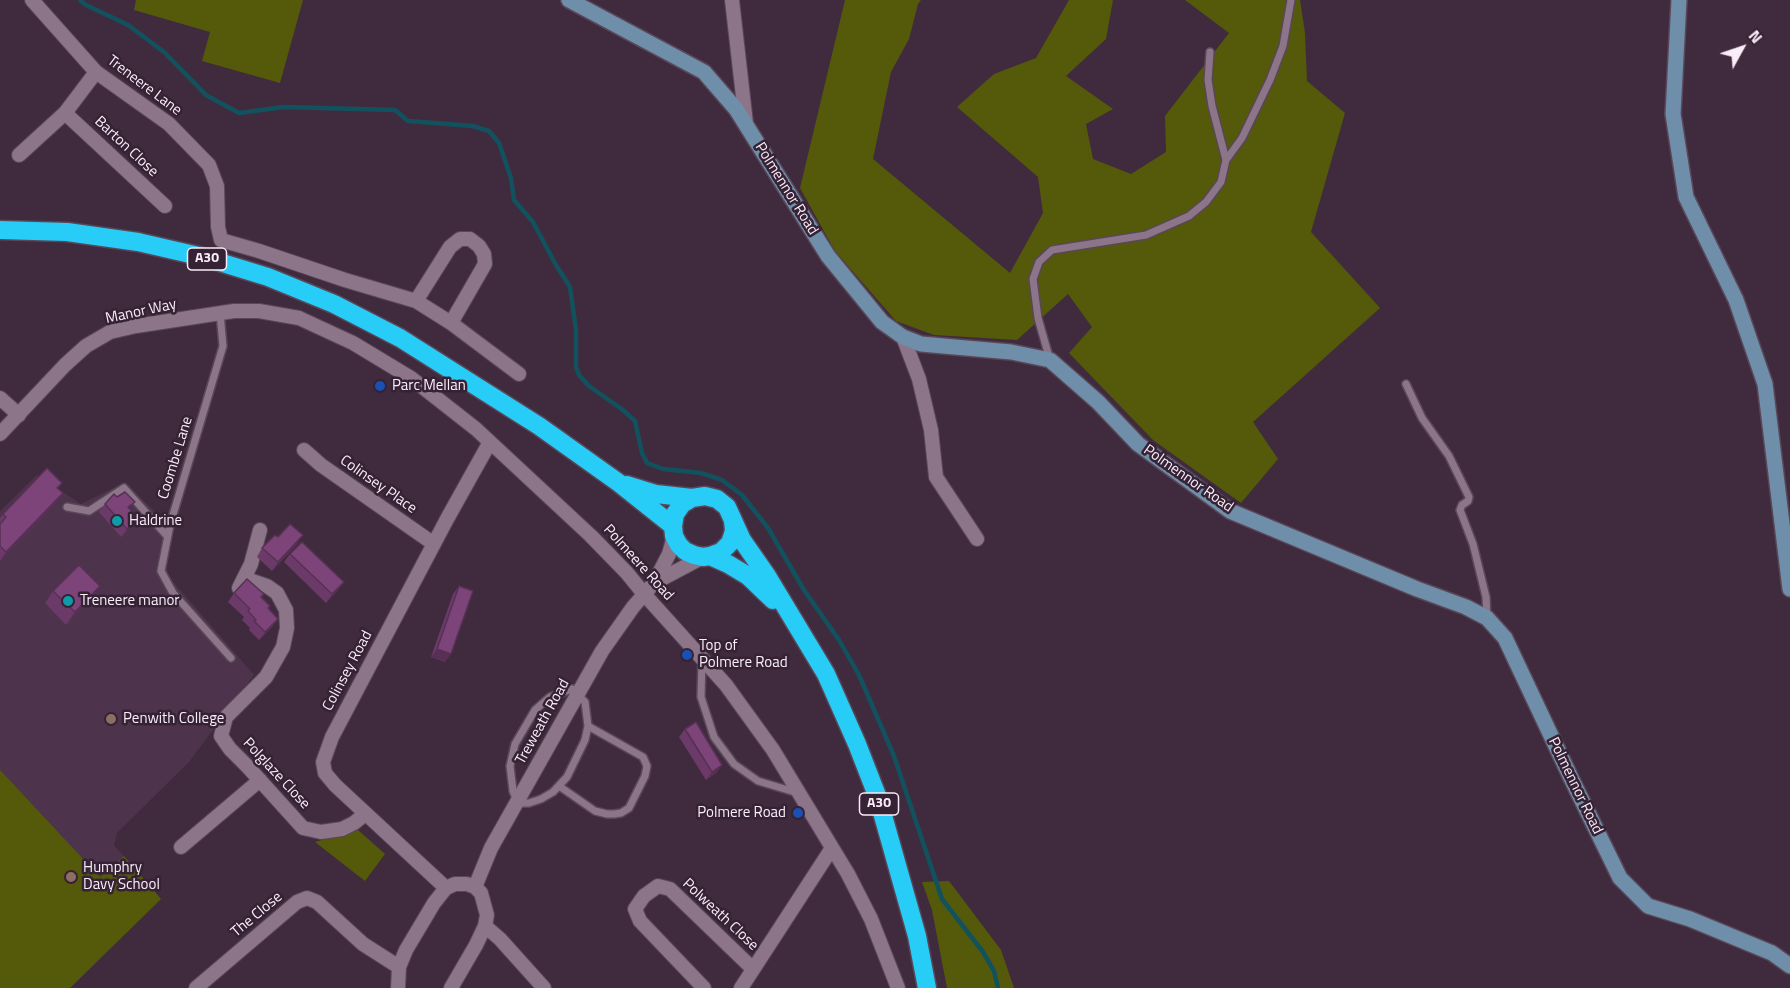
<!DOCTYPE html>
<style>
body{margin:0}
#map{position:relative;width:1790px;height:988px;overflow:hidden;background:#402b3e;font-family:"Titillium Web",sans-serif}
canvas{display:block}
.north{position:absolute;left:1712px;top:18px;width:60px;height:60px;-webkit-text-stroke:4px #352234;paint-order:stroke;rotate:50deg;font-size:16px;font-weight:700;line-height:24px;text-align:center;color:#faecf8}
.north::after{content:'';display:block;margin:auto;width:21px;height:27px;background:#faecf8;clip-path:polygon(50% 0,100% 100%,50% 72%,0 100%)}
</style>
<div id="map">
<canvas width="1790" height="988"></canvas>
<div class="north">N</div>
</div>
<script>
const ctx = document.querySelector('canvas').getContext('2d');
ctx.lineJoin = 'round';
function fillPath(path, color) { ctx.fillStyle = color; ctx.fill(path, 'evenodd'); }
const toPath = rows => new Path2D(rows.map(r => 'M' + r).join(''));
function stroke(path, color, width, dash) { ctx.strokeStyle = color; ctx.lineWidth = width; ctx.lineCap = dash ? 'butt' : 'round'; ctx.setLineDash(dash || []); ctx.stroke(path); }
function write(font, color, halo, rows, align = 'center') {
  ctx.font = font + ' "Titillium Web",sans-serif'; ctx.lineWidth = 5; ctx.setLineDash([]); ctx.textBaseline = 'middle'; ctx.strokeStyle = halo; ctx.fillStyle = color; for (const [text, x, y, turn = 0] of rows) {
    ctx.save(); ctx.translate(x, y); ctx.rotate((+turn || 0) * Math.PI / 180); ctx.textAlign = isNaN(turn) ? turn : align; if (halo) ctx.strokeText(text, 0, 0); ctx.fillText(text, 0, 0); ctx.restore();
  }
}
const built = toPath([
 [37,475,81,504,125,482,160,517,168,576,254,675,189,762,117,833,114,845,161,899,70,988,0,988,0,511]
]);
const green = toPath([
 [136,0,303,0,280,83,202,61,210,32,134,10],
 [845,0,921,0,918,4,909,39,891,72,873,159,1010,273,1043,213,1038,177,957,107,994,74,1036,58,1069,0,1113,0,1106,39,1066,76,1113,109,1086,124,1093,159,1131,174,1166,152,1165,116,1229,33,1185,0,1300,0,1305,33,1307,81,1345,113,1311,232,1380,308,1253,422,1278,459,1241,503,1153,440,1069,353,1092,327,1068,294,1017,340,934,335,896,321,835,251,800,188],
 [0,770,100,877,124,856,161,899,70,988,0,988],
 [358,830,385,854,365,881,315,842],
 [949,881,1001,950,1014,988,947,988,932,910,922,882]
]);
const stream = toPath([
 [80,0,86,5,128,25,164,52,206,95,239,113,284,107,395,110,408,121,473,126,489,131,499,143,511,178,514,200,533,222,556,265,570,287,576,330,576,367,579,375,589,386,623,410,635,421,642,453,647,463,663,469,701,473,722,480,742,495,768,528,804,590,839,640,859,675,894,756,942,899,983,952,994,971,998,988]
]);
const lane = toPath([
 [1226,160,1242,138,1270,80,1283,46,1291,0],
 [220,313,223,346,170,525,161,571,173,593,231,658],
 [1050,360,1038,318,1033,279,1039,262,1052,250,1146,235,1189,216,1206,202,1221,182,1226,160,1212,106,1208,80,1210,52],
 [1406,384,1422,418,1449,456,1469,497,1468,501,1462,505,1460,510,1473,544,1486,597,1487,618],
 [67,507,89,511,124,488,167,536],
 [702,660,701,697,714,737,734,764,758,781,798,793],
 [572,689,585,702,588,726,585,740,567,777,553,792,541,799,529,803,518,803,513,791,510,766,515,744,535,710,550,697,572,689],
 [559,786,595,811,607,814,614,814,621,813,629,808,645,776,647,766,643,757,588,726]
]);
const street = toPath([
 [32,0,96,72,169,124,209,165,217,186,218,227,221,240,259,251,345,280,416,301,451,323,519,374],
 [732,0,746,123],
 [96,72,65,113,165,206],
 [19,155,65,113],
 [416,301,450,247,460,239,470,239,479,246,484,254,485,264,451,323],
 [903,337,919,379,931,430,936,477,977,539],
 [0,398,19,415],
 [0,434,65,365,86,346,110,332,136,326,234,311,259,311,299,318,353,343,411,378,476,429,591,536,627,573,644,594,726,685,773,750,848,874,871,919,898,988],
 [304,450,321,465,434,544],
 [244,578,267,586,277,593,286,610,287,628,283,647,266,677,226,717,221,736,230,749,247,766,303,828,321,832,342,829,354,823,365,814],
 [654,583,703,557],
 [239,588,251,564,260,530],
 [181,847,260,780],
 [475,887,491,848,602,651,633,607,654,583,669,554,674,536],
 [446,888,335,785,325,773,323,762,332,737,447,519,490,442],
 [485,926,500,939,544,988],
 [196,988,297,902,307,898,317,902,363,944,399,967],
 [398,988,399,967,406,950,434,903,446,888,455,884,467,884,475,887,481,893,487,915,485,926,476,945,451,988],
 [704,988,640,921,635,909,644,896,658,886,670,889,753,969],
 [741,988,832,848]
]);
const secondary = toPath([
 [569,0,704,72,736,109,828,256,882,322,903,337,921,344,1011,352,1050,360,1098,402,1138,444,1230,511,1417,589,1466,607,1487,618,1505,638,1571,778,1620,878,1648,906,1690,919,1772,953,1790,966],
 [1679,0,1673,114,1686,197,1736,300,1765,384,1790,589]
]);
const highway = toPath([
 [0,230,67,232,138,242,203,257,268,277,334,304,400,338,539,426,619,483,673,526],
 [627,485,656,494,692,498,705,496,717,499,727,507,742,540,767,576,826,674,857,744,878,798,917,936,927,988],
 [692,498,682,504,675,514,673,526,674,536,679,545,685,551,694,555,703,557,710,556,721,552,730,543,734,531,733,521],
 [710,556,728,564,748,576,773,600]
]);
const wall = toPath([
 [62,483,58,488,63,493,54,505,0,561,0,518,3,514],
 [105,504,130,509,132,527,121,537,99,512],
 [278,537,297,544,272,571,257,557,262,548],
 [290,554,338,590,326,603,284,562],
 [459,586,445,662,431,657,453,594],
 [53,591,91,598,66,625,45,603],
 [234,593,261,598,268,608,272,627,259,640,249,630,250,628,242,620,244,617,228,602],
 [685,729,722,765,716,773,706,780,679,737]
]);
const shadedWall = toPath([
 [63,493,54,505,0,561,6,552],
 [138,518,132,527,121,537,127,529],
 [303,535,297,544,272,571,278,562],
 [344,582,338,590,326,603,332,594],
 [100,586,91,598,66,625,75,612],
 [278,619,272,627,259,640,265,632],
 [437,649,451,654,445,662,431,657],
 [722,765,716,773,706,780,712,772]
]);
const building = toPath([
 [47,468,62,483,57,488,63,493,6,552,0,546,0,524,6,517,3,514,47,468],
 [125,492,135,502,128,507,138,518,127,529,105,504,114,494,117,497,125,492],
 [290,524,303,535,278,562,262,548,275,535,278,537,290,524],
 [302,542,344,582,332,594,290,554,302,542],
 [79,565,100,586,75,612,53,591,79,565],
 [247,579,264,594,261,597,270,606,268,608,278,619,265,632,254,621,256,620,248,611,250,609,234,593,247,579],
 [459,586,473,591,451,654,437,649,459,586],
 [696,722,722,765,712,772,685,729,696,722]
]);
const markers = [
 [380,386,6,"#1a4fb4"],
 [117,521,6,"#0f9aa8"],
 [68,601,6,"#0f9aa8"],
 [687,655,6,"#1a4fb4"],
 [111,719,6,"#8d6e63"],
 [798,813,6,"#1a4fb4"],
 [71,877,6,"#8d6e63"]
];
const shields = [
 [207,259,39],
 [879,804,39]
];
const shieldNames = [
 ["A30",207,259],
 ["A30",879,804]
];
const streetNames = [
 ["Treneere Lane",144,86,37],
 ["Barton Close",126,147,43],
 ["Polmennor Road",786,189,58],
 ["Manor Way",141,312,-12],
 ["Coombe Lane",176,458,-73],
 ["Polmennor Road",1188,479,35],
 ["Colinsey Place",378,485,35],
 ["Polmeere Road",638,563,48],
 ["Colinsey Road",348,671,-62],
 ["Treweath Road",543,722,-61],
 ["Polglaze Close",276,774,47],
 ["Polmennor Road",1575,786,64],
 ["The Close",257,915,-40],
 ["Polweath Close",720,915,43]
];
const poiNames = [
 ["Parc Mellan",392,386],
 ["Haldrine",129,521],
 ["Treneere manor",80,601],
 ["Top of",699,646],
 ["Polmere Road",699,663],
 ["Penwith College",123,719],
 ["Polmere Road",786,813,"right"],
 ["Humphry",83,868],
 ["Davy School",83,885]
];
fillPath(built, '#4d334b');
fillPath(green, '#55590a');
stroke(stream, '#12525e', 4.5);
stroke(lane, '#594758', 10);
stroke(street, '#594758', 16);
stroke(secondary, '#594758', 18);
stroke(highway, '#594758', 21);
stroke(lane, '#8c7489', 7);
stroke(street, '#8c7489', 14);
stroke(secondary, '#6e8eaa', 15);
stroke(highway, '#27ccf7', 18);
fillPath(wall, '#6c3a68');
fillPath(shadedWall, '#583055');
fillPath(building, '#7d4479');
stroke(building, '#583055', 1.5);
for (const [x, y, r, color] of markers) { const dot = new Path2D(); dot.arc(x, y, r, 0, 2 * Math.PI); ctx.fillStyle = color; ctx.fill(dot); stroke(dot, '#352234', 2); }
for (const [x, y, w] of shields) { const box = new Path2D(); box.roundRect(x - w / 2, y - 11, w, 22, 4.5); ctx.fillStyle = '#352234'; ctx.fill(box); stroke(box, '#faecf8', 1.5); }
write('bold 14px', '#faecf8', null, shieldNames);
write('15px', '#faecf8', '#352234', streetNames);
write('15px', '#faecf8', '#352234', poiNames, 'left');
</script>
